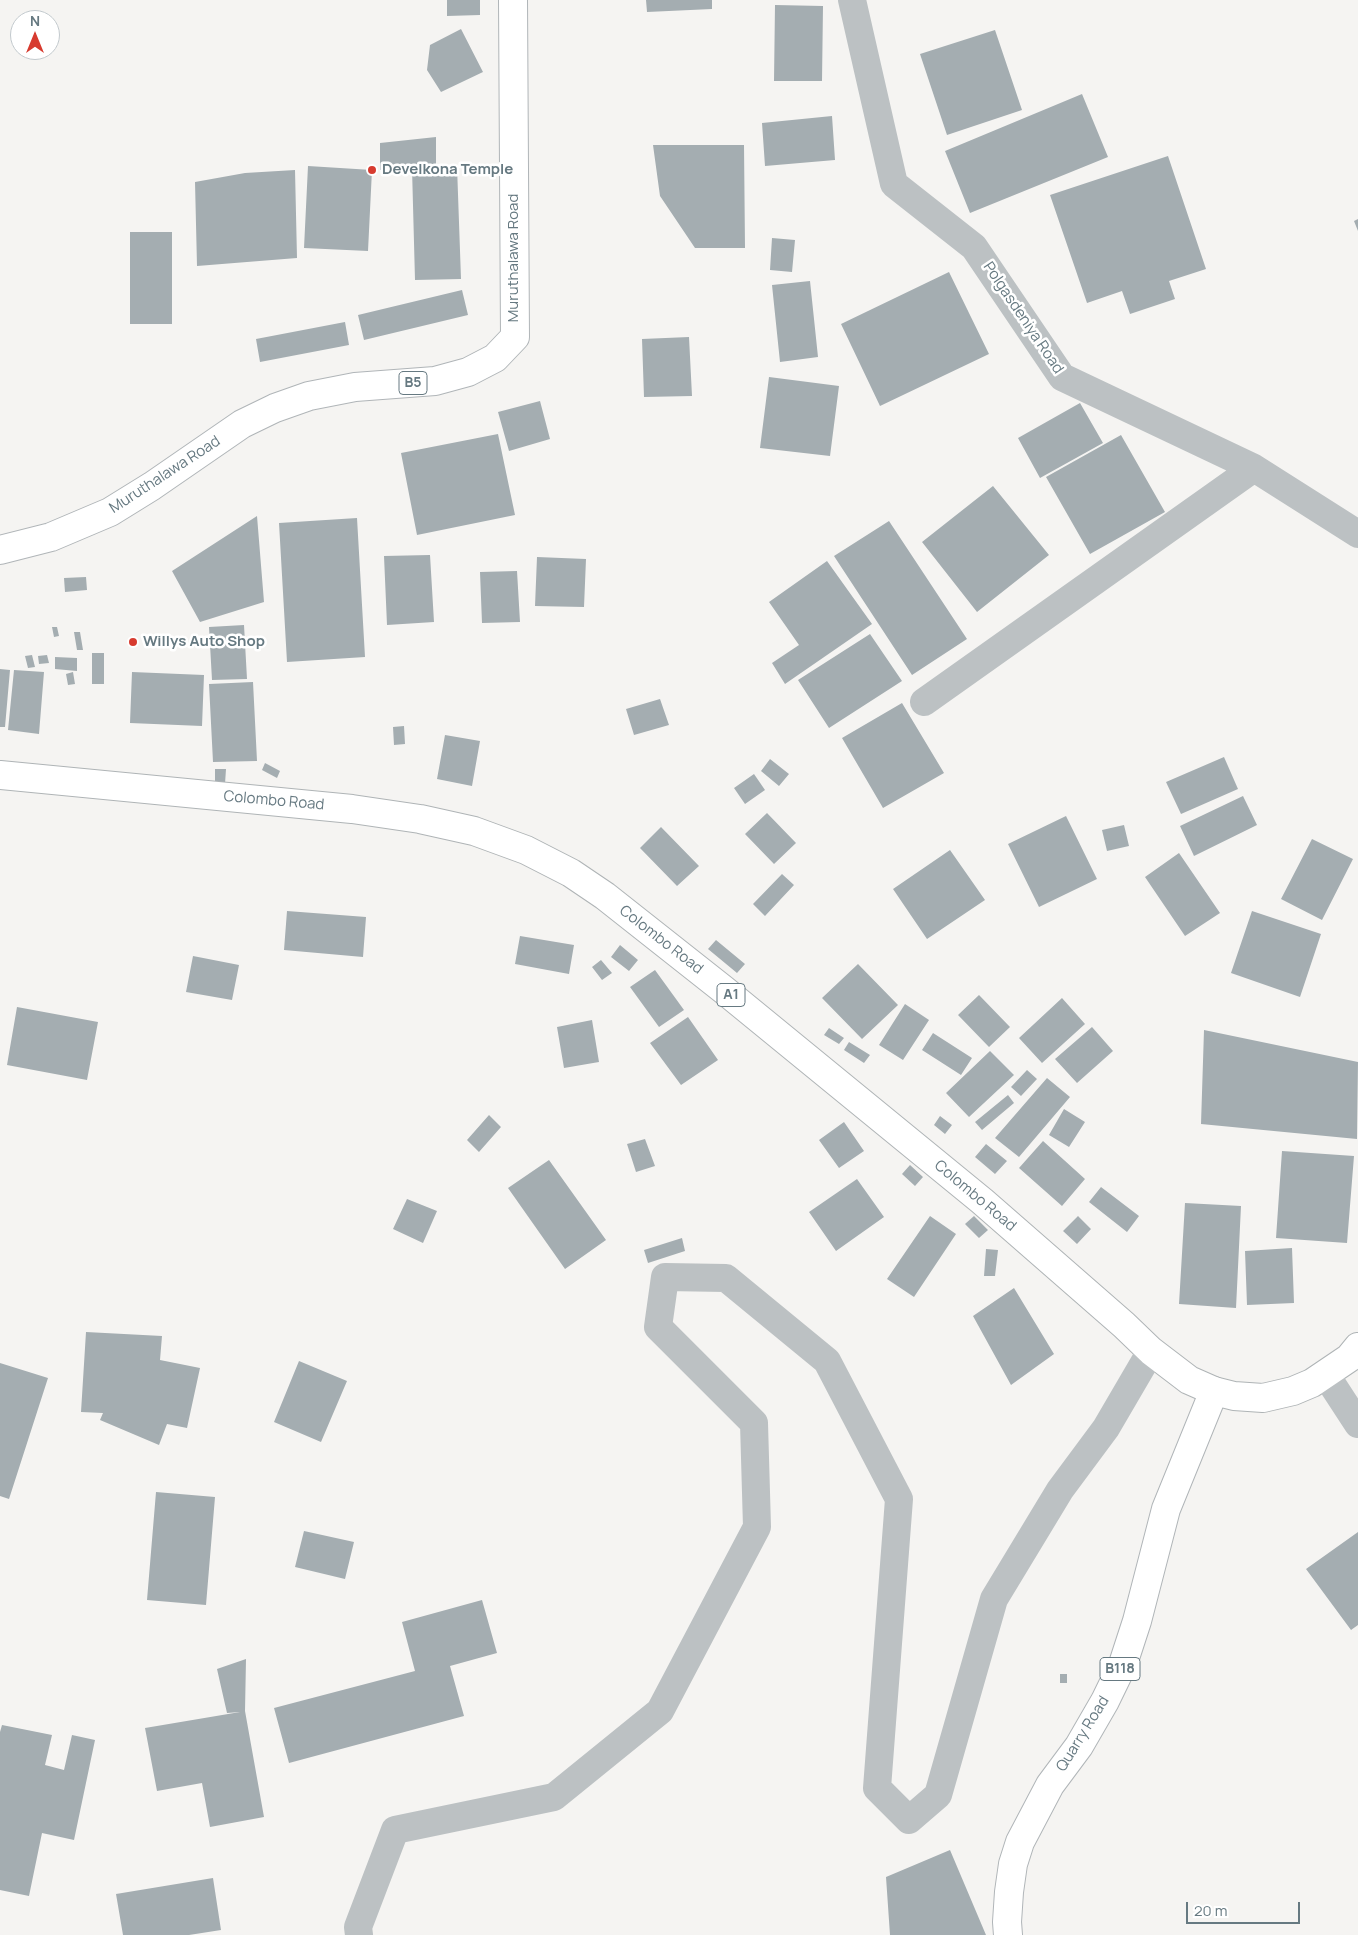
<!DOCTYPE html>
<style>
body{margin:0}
#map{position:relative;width:1358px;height:1935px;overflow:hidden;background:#f5f4f2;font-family:Manrope,sans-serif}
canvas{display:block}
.north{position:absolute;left:10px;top:10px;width:50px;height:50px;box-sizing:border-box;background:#fff;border:1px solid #c2c9cd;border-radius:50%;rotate:0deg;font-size:14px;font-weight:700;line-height:20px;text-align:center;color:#667981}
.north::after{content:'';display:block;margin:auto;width:18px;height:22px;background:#d73b2f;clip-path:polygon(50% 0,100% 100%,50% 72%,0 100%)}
.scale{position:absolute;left:1186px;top:1902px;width:114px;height:22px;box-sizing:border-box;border:2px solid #667981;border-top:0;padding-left:6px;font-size:15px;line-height:18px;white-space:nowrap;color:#667981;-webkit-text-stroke:4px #fff;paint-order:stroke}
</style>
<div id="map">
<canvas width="1358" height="1935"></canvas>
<div class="north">N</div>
<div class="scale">20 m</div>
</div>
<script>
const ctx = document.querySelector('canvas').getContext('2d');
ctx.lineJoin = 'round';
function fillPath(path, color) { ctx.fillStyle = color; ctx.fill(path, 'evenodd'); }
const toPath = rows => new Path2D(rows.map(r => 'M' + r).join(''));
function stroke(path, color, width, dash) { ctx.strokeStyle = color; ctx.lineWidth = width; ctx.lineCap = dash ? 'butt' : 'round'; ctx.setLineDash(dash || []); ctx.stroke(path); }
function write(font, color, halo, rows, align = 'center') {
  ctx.font = font + ' Manrope,sans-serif'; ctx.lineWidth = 5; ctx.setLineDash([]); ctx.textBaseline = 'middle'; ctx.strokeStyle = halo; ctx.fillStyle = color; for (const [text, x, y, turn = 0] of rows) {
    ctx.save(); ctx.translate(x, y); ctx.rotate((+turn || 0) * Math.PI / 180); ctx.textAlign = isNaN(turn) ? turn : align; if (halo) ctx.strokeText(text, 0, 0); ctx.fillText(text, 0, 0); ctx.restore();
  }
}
const building = toPath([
 [447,0,480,0,480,15,447,16],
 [646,0,712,0,712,9,647,12],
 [775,5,823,6,822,81,774,81],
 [461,29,483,72,441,92,427,70,430,45],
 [995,30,1022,110,947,135,920,54],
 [1082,94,1108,157,970,213,945,151],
 [832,116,835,160,765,166,762,123],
 [436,137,436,165,380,170,380,143],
 [653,145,744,145,745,248,695,248,660,196],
 [1168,156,1206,269,1169,281,1175,299,1130,314,1122,291,1087,303,1050,195],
 [308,166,372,170,368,251,304,248],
 [457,166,461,279,415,280,412,168],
 [295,170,297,258,197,266,195,182,245,173],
 [1358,219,1358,231,1354,221],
 [130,232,172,232,172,324,130,324],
 [772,238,795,240,792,272,770,270],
 [949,272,989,354,880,406,841,324],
 [810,281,818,357,780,362,772,285],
 [462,290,468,315,364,340,358,315],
 [345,322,349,345,260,362,256,339],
 [689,337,692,396,644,397,642,339],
 [769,377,839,386,830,456,760,448],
 [540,401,550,439,509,451,498,412],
 [1080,403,1103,443,1040,478,1018,438],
 [498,434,515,515,417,535,401,453],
 [1121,435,1165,512,1090,554,1046,477],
 [993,486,1049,555,977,612,922,542],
 [257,516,264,602,200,622,172,571],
 [357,518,365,657,287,662,279,523],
 [889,521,967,639,912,675,834,556],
 [430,555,434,622,387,625,384,556],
 [537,557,586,559,584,607,535,606],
 [827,561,872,624,785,684,772,663,799,645,769,602],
 [517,571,520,622,482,623,480,572],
 [86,577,87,590,65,592,64,578],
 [244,625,247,679,212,680,209,627],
 [52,627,57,627,59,636,54,637],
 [74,632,80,632,83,650,77,650],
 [870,634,902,681,829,728,798,680],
 [92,653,104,653,104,684,92,684],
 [32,655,35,667,28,668,25,656],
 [47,655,49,663,39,664,38,656],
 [55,657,77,658,77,671,55,669],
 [0,669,10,670,5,727,0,727],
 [14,670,44,672,39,734,8,730],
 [73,672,75,684,68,685,66,674],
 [132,672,204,675,202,726,130,723],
 [253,682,257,761,213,762,209,684],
 [660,699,669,725,634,735,626,709],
 [902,703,944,773,883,808,842,738],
 [404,726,405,744,394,745,393,727],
 [445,735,480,741,472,786,437,779],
 [1224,757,1238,789,1181,814,1166,782],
 [770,759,789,774,779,786,761,771],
 [265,763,280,771,277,778,262,770],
 [215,769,226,769,225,784,215,783],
 [754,774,765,790,745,804,734,788],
 [1243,796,1257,825,1194,856,1180,826],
 [767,813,796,843,774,864,745,834],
 [1066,816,1097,879,1039,907,1008,844],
 [1124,825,1129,846,1107,851,1102,830],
 [661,827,699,866,677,886,640,848],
 [1312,839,1353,859,1322,920,1281,899],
 [950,850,985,900,927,939,893,889],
 [1179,853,1220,913,1185,936,1145,877],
 [782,874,794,885,765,916,753,904],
 [287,911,366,917,363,957,284,950],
 [1252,911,1321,934,1300,997,1231,973],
 [520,936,574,945,569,974,515,964],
 [716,940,745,964,737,973,708,949],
 [620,945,638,960,629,971,611,957],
 [193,956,239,965,232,1000,186,992],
 [601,960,612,973,602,980,592,967],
 [858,964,898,1005,862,1039,822,998],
 [655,970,684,1010,659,1027,630,987],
 [979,995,1010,1027,989,1047,958,1015],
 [1062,998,1085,1024,1042,1063,1019,1038],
 [905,1004,929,1020,903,1060,879,1045],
 [17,1007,98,1022,87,1080,7,1065],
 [688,1017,718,1060,681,1085,650,1043],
 [592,1020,599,1062,564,1068,557,1027],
 [1092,1027,1113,1051,1077,1083,1055,1059],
 [829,1028,844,1038,839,1044,824,1035],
 [1204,1030,1358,1062,1357,1139,1201,1124],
 [933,1033,972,1058,961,1075,922,1050],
 [849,1042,870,1055,864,1063,844,1050],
 [990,1051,1014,1075,969,1117,946,1093],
 [1027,1070,1037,1079,1021,1096,1011,1087],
 [1047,1078,1070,1097,1019,1157,995,1138],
 [1008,1095,1014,1103,982,1130,975,1122],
 [1064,1109,1085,1122,1069,1147,1049,1135],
 [489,1115,501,1127,479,1152,467,1140],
 [940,1116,952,1125,945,1134,934,1125],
 [844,1122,864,1151,839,1168,819,1140],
 [645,1139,655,1166,636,1172,627,1144],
 [1043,1141,1085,1179,1062,1206,1019,1168],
 [986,1144,1007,1161,995,1174,975,1157],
 [1282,1151,1354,1156,1347,1243,1276,1238],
 [549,1160,606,1240,565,1269,508,1188],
 [910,1165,923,1177,915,1186,902,1174],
 [857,1179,884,1217,836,1251,809,1212],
 [1101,1187,1139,1216,1127,1232,1089,1202],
 [407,1199,437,1211,423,1243,393,1229],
 [1185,1203,1241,1206,1236,1308,1179,1304],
 [930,1216,956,1234,914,1297,887,1279],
 [974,1216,988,1230,979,1238,965,1224],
 [1078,1216,1091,1229,1077,1244,1063,1231],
 [682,1238,685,1251,648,1263,644,1250],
 [1292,1248,1294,1303,1247,1305,1245,1251],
 [986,1249,998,1250,995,1276,984,1276],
 [1014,1288,1054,1354,1011,1385,973,1316],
 [86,1332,162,1336,160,1360,200,1368,187,1428,167,1424,159,1445,100,1420,103,1413,81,1412],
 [299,1361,347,1381,321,1442,274,1422],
 [0,1363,48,1378,9,1499,0,1496],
 [156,1492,215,1497,206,1605,147,1600],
 [304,1531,354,1542,345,1579,295,1567],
 [1358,1532,1358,1625,1351,1630,1306,1569],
 [482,1600,497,1653,450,1666,464,1716,289,1763,274,1708,415,1671,402,1622],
 [246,1659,245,1711,264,1817,210,1827,202,1783,157,1791,145,1728,240,1712,227,1713,217,1669],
 [1060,1674,1067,1674,1067,1683,1060,1683],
 [2,1725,52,1735,45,1765,64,1770,72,1735,95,1740,74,1840,42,1833,29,1896,0,1890,0,1732],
 [950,1850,986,1935,890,1935,886,1877],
 [213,1878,221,1930,189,1935,123,1935,116,1894]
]);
const minor = toPath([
 [852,0,894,184,974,247,1062,377,1254,468,1358,534],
 [924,702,1254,468],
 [1326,1375,1358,1424],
 [359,1935,358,1927,395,1830,554,1797,660,1711,757,1527,754,1423,658,1327,665,1277,726,1278,827,1361,899,1499,877,1788,909,1820,938,1795,994,1599,1060,1490,1106,1428,1151,1351]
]);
const primary = toPath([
 [0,550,51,537,110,512,152,486,242,424,275,408,309,396,355,387,435,381,468,372,495,358,515,337,513,0],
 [1008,1935,1007,1922,1009,1892,1013,1864,1020,1842,1050,1785,1079,1746,1105,1701,1123,1664,1137,1621,1166,1509,1214,1391]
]);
const trunk = toPath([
 [0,775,352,809,420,819,474,831,526,850,571,873,605,896,724,990,982,1201,1124,1325,1151,1351,1189,1380,1214,1391,1234,1396,1263,1398,1293,1391,1312,1383,1349,1358,1358,1347]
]);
const markers = [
 [372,170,5,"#d73b2f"],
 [133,642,5,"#d73b2f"]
];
const shields = [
 [413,383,28],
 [731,995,28],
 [1120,1669,40]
];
const shieldNames = [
 ["B5",413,383],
 ["A1",731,995],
 ["B118",1120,1669]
];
const poiNames = [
 ["Develkona Temple",382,170],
 ["Willys Auto Shop",143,642]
];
const streetNames = [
 ["Muruthalawa Road",514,258,-90],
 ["Polgasdeniya Road",1023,318,56],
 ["Muruthalawa Road",165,475,-33],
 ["Colombo Road",274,801,5],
 ["Colombo Road",661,940,38],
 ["Colombo Road",975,1196,40],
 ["Quarry Road",1083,1734,-58]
];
fillPath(building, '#a4adb1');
stroke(primary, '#b0b5b8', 30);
stroke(trunk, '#afb4b6', 30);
stroke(minor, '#bcc1c3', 28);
stroke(primary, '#fff', 28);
stroke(trunk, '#fff', 28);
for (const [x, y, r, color] of markers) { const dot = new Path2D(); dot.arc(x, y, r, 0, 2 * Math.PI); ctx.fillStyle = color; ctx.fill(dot); stroke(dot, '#fff', 2); }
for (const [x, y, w] of shields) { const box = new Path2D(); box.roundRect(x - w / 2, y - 11.5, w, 23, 4); ctx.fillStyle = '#fff'; ctx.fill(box); stroke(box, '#667981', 1); }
write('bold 14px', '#667981', null, shieldNames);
write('bold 15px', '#667981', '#fff', poiNames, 'left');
write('15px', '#667981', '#fff', streetNames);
</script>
